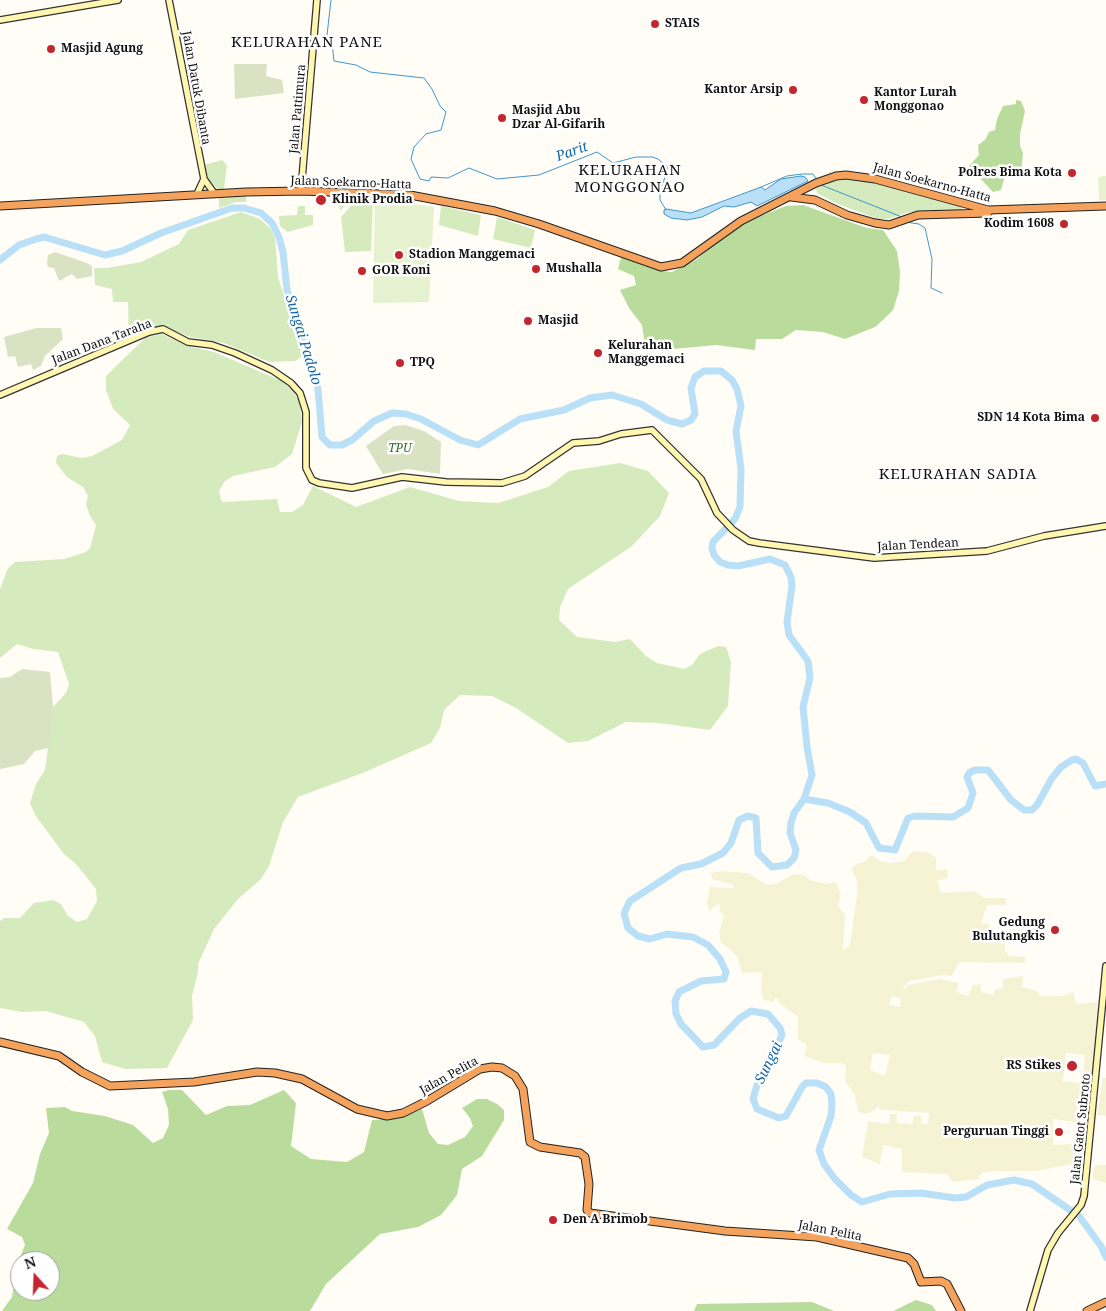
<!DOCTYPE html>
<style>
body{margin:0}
#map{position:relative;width:1106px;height:1311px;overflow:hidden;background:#fffdf5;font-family:"Noto Serif",serif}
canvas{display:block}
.north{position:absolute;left:10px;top:1251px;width:50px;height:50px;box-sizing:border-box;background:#fff;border:1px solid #a0a0a0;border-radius:50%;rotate:340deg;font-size:14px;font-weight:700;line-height:20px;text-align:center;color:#111}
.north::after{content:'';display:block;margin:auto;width:18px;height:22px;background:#c4262e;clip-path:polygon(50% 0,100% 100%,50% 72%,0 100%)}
</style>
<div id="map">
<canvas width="1106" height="1311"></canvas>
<div class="north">N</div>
</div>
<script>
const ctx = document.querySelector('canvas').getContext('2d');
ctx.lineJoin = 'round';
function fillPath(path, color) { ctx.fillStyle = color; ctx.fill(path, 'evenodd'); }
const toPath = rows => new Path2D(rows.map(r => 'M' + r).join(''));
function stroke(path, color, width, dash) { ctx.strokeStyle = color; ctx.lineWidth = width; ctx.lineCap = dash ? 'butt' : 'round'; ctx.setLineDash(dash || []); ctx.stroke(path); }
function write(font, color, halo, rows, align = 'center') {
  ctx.font = font + ' "Noto Serif",serif'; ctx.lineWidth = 5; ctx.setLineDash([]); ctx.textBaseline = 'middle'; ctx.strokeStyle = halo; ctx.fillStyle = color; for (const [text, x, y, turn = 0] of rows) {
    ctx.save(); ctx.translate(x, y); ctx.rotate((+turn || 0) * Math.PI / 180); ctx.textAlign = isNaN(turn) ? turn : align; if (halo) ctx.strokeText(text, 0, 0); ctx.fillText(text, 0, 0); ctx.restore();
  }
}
const farmland = toPath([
 [913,851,929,853,936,858,936,871,947,869,948,878,937,881,941,893,974,891,985,898,1006,898,1006,905,987,905,981,923,989,924,991,931,995,934,995,943,1005,944,1005,951,1010,956,1025,957,1025,963,959,962,952,976,943,975,910,981,905,985,903,991,908,985,940,979,959,983,956,992,968,996,973,985,981,984,981,992,994,995,995,989,1002,989,1003,979,1023,976,1022,987,1037,991,1040,996,1063,996,1073,992,1076,1004,1098,1002,1092,1081,1083,1080,1085,1055,1066,1053,1063,1081,1080,1083,1083,1091,1080,1123,1053,1119,1053,1145,1072,1144,1072,1151,1083,1152,1083,1162,1036,1171,993,1171,982,1173,978,1179,954,1182,946,1174,902,1172,902,1149,883,1145,880,1164,862,1157,868,1121,889,1124,890,1114,897,1114,897,1123,912,1124,914,1116,921,1116,921,1124,928,1124,929,1113,883,1110,878,1108,879,1103,876,1109,867,1114,858,1112,855,1095,845,1081,846,1066,842,1063,824,1063,804,1056,807,1045,798,1039,798,1017,779,1003,777,999,775,998,774,1002,764,1000,761,990,762,972,742,973,737,956,721,942,719,933,724,916,720,911,719,903,709,911,707,903,710,887,734,888,732,884,712,879,711,873,719,871,748,873,767,885,775,884,794,874,804,875,810,880,825,884,836,882,841,894,838,906,845,915,843,951,850,945,857,895,857,881,851,868,855,865,864,862,872,855,880,861,890,863,904,861],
 [892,996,901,999,900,1007,889,1005],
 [873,1053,890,1055,885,1076,870,1070],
 [1103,1078,1106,1078,1106,1116,1097,1115],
 [1095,1165,1106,1165,1106,1183,1092,1179]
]);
const green = toPath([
 [222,160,227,165,224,189,218,189,207,179,204,165],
 [851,177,962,206,961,210,909,212,888,219,878,219,838,204,817,193,816,188,828,182],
 [246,196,246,202,236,202,219,208,219,197],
 [338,196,354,196,340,211],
 [359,197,373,198,371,251,345,252,341,217],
 [298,206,305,206,305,215,313,215,313,225,288,232,285,230,280,226,279,216,297,215],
 [441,206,481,215,478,236,439,225],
 [241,212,260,219,270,228,275,237,278,277,303,356,295,361,269,362,224,343,190,337,163,326,129,334,128,302,113,302,112,289,95,285,94,268,107,268,141,262,179,244,188,230],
 [497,217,535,230,531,248,493,239],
 [161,334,188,346,214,352,282,381,293,391,300,403,302,422,292,454,275,467,233,476,225,481,219,491,222,502,277,499,280,512,292,512,303,505,313,486,356,507,410,487,459,501,498,503,548,487,569,471,620,463,648,471,669,493,660,516,632,546,568,589,560,607,559,620,577,637,615,642,630,639,646,656,657,663,684,669,692,665,700,654,718,646,726,647,731,662,728,706,710,730,659,723,626,722,588,741,568,743,516,708,492,696,460,695,444,710,440,728,431,743,365,772,298,797,283,822,269,866,261,879,238,899,214,929,198,964,198,972,192,996,193,1020,167,1068,125,1069,102,1062,95,1036,84,1022,46,1011,22,1012,0,1008,0,921,4,918,20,918,34,903,53,900,61,904,68,916,77,922,87,919,97,901,96,889,76,864,64,854,35,815,30,803,36,784,45,770,53,707,66,693,69,684,58,652,33,649,17,644,0,658,0,589,8,568,15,562,64,559,86,552,90,548,96,525,90,516,86,504,88,496,83,487,67,477,56,463,57,456,62,454,82,458,92,456,122,440,130,425,113,409,106,390,106,376,145,338]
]);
const forest = toPath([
 [1016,100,1021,101,1025,111,1020,134,1020,146,1023,153,1021,175,1005,176,1001,190,993,192,979,177,971,173,969,166,979,155,978,145,985,140,989,132,995,130,997,119,1003,106,1016,104],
 [803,205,867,228,883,230,897,251,900,272,899,291,893,310,884,319,875,327,845,339,823,332,796,330,782,339,756,339,755,350,716,345,663,350,651,348,645,344,642,325,629,308,620,290,636,285,634,276,618,269,621,257,662,271,672,272,697,259,730,231,747,221,786,206],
 [169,1090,182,1090,206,1115,227,1106,250,1105,284,1090,296,1103,291,1146,311,1159,347,1162,364,1152,372,1120,400,1118,422,1109,429,1133,438,1144,448,1145,465,1137,473,1126,470,1118,462,1108,477,1099,487,1099,497,1104,504,1110,504,1120,482,1156,462,1169,457,1195,441,1215,418,1227,380,1234,326,1284,310,1311,2,1311,12,1297,17,1265,25,1245,22,1237,7,1229,33,1183,40,1154,49,1133,46,1108,65,1107,72,1111,105,1116,133,1125,153,1143,163,1138,169,1125,168,1109,162,1092],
 [20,1261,50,1261,50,1291,20,1291],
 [916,1300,932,1305,936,1311,893,1311],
 [812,1302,834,1311,694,1311,697,1304]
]);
const cemetery = toPath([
 [234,64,267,64,266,76,282,80,284,93,235,99],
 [55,252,87,263,92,266,92,276,77,279,72,274,59,281,54,268,48,267,47,263,48,255],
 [36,328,61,328,63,339,45,356,41,366,33,370,31,364,18,367,15,356,8,357,4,337],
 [405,425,424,431,441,442,440,474,408,469,383,474,366,446,394,426],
 [22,669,50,672,53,707,49,748,35,751,24,764,0,769,0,678,10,677]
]);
const pitch = toPath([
 [1102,176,1106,176,1106,200,1099,200,1098,178],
 [375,198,434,207,429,302,373,303]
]);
const water = toPath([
 [801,176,805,177,808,181,757,206,751,202,734,207,724,206,702,217,687,220,671,218,664,214,664,210,666,209,691,213,761,187,765,190,781,179,801,176]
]);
const stream = toPath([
 [331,0,327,35,332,42,334,61,356,65,370,72,424,78,432,89,440,106,446,112,441,130,426,134,414,147,411,159,420,179,429,181,431,177,448,178,469,168,497,179,539,175,597,152,613,163,636,157,652,157,658,159,668,167,660,193,660,200,666,210],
 [821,185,902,217],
 [761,187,787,176,802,174,813,174,817,180],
 [905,222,919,224,925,228,932,259,931,288,942,293]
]);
const river = toPath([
 [0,260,19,245,36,239,44,237,105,255,122,251,161,233,232,208,244,208,261,213,272,223,279,237,283,252,287,290,318,389,322,437,330,445,342,445,352,440,374,421,392,413,406,414,421,419,460,440,478,445,520,419,564,410,590,398,612,395,641,404,667,420,682,424,691,420,695,414,691,388,695,377,704,371,721,371,732,380,737,389,741,406,736,431,741,469,740,507,735,519,713,542,712,548,714,555,720,562,728,565,738,566,770,559,785,565,791,577,792,586,787,622,789,635,808,661,810,678,803,707,807,747,812,775,804,799,828,803,850,812,866,823,879,848,895,850,908,818,915,816,953,817,968,808,973,793,967,777,969,773,975,770,988,770,1011,800,1024,810,1032,810,1037,805,1052,778,1061,767,1072,760,1076,759,1083,763,1095,786,1106,784],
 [804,799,794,813,791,823,790,833,796,850,794,858,787,865,772,867,758,853,756,818,748,816,739,820,731,843,723,853,701,864,681,868,630,901,624,913,628,928,638,936,650,939,667,934,693,937,708,945,720,959,726,972,724,979,701,981,679,992,675,1001,676,1014,681,1024,703,1047,714,1045,740,1018,751,1011,768,1014,780,1028,782,1035,765,1073,757,1085,753,1099,757,1109,779,1118,786,1116,802,1087,806,1083,817,1083,826,1087,831,1094,832,1105,831,1116,819,1150,824,1164,835,1179,851,1195,862,1202,890,1194,921,1193,955,1198,966,1197,987,1185,1014,1180,1032,1184,1079,1216,1101,1246,1106,1257]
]);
const secondary = toPath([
 [169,0,204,179,197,194],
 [0,20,118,0],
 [204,179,214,193],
 [301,191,317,0],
 [0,395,149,332,163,329,188,342,212,345,235,353,272,370,291,383,300,393,306,412,306,468,312,480,319,483,352,488,402,477,446,482,502,483,525,476,573,443,599,441,621,434,652,430,701,479,717,513,733,530,749,541,759,543,874,558,987,551,1044,536,1106,526],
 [1030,1311,1048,1250,1058,1233,1081,1205,1084,1196,1106,966]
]);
const highway = toPath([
 [791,197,815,200,847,215,875,223,889,225,918,215,988,213],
 [0,206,246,192,301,191,410,195,495,211,539,224,661,267,682,263,741,221,816,183,836,176,846,175,875,179,988,210,1106,206],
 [0,1042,59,1056,82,1072,110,1086,194,1082,257,1072,275,1073,302,1079,357,1109,387,1116,403,1113,427,1101,480,1069,492,1067,502,1068,515,1076,523,1089,530,1142,540,1147,580,1153,585,1157,589,1184,587,1210,590,1213,725,1231,817,1237,908,1258,914,1264,921,1282,941,1281,947,1284,961,1311],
 [1087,1311,1106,1302]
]);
const markers = [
 [655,24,5,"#c4262e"],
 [51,49,5,"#c4262e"],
 [793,90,5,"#c4262e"],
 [864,100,5,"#c4262e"],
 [502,118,5,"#c4262e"],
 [1072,173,5,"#c4262e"],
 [321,200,6,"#c4262e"],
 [1064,224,5,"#c4262e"],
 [399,255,5,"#c4262e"],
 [536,269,5,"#c4262e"],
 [362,271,5,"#c4262e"],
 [528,321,5,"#c4262e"],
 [598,353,5,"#c4262e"],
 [400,363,5,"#c4262e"],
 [1095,418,5,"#c4262e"],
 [1055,930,5,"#c4262e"],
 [1072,1066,6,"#c4262e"],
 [1059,1132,5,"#c4262e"],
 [553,1220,5,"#c4262e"]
];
const poiNames = [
 ["STAIS",665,24],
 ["Masjid Agung",61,49],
 ["Kantor Arsip",783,90,"right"],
 ["Kantor Lurah",874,93],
 ["Monggonao",874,107],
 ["Masjid Abu",512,111],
 ["Dzar Al-Gifarih",512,125],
 ["Polres Bima Kota",1062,173,"right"],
 ["Klinik Prodia",332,200],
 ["Kodim 1608",1054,224,"right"],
 ["Stadion Manggemaci",409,255],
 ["Mushalla",546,269],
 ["GOR Koni",372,271],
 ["Masjid",538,321],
 ["Kelurahan",608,346],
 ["Manggemaci",608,360],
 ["TPQ",410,363],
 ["SDN 14 Kota Bima",1085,418,"right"],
 ["Gedung",1045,923,"right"],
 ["Bulutangkis",1045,937,"right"],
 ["RS Stikes",1061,1066,"right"],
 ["Perguruan Tinggi",1049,1132,"right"],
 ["Den A Brimob",563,1220]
];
const streetNames = [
 ["Jalan Datuk Dibanta",196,88,80],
 ["Jalan Pattimura",298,109,-85],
 ["Jalan Soekarno-Hatta",351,183,2],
 ["Jalan Soekarno-Hatta",932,183,15],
 ["Jalan Dana Taraha",102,342,-21],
 ["Jalan Tendean",918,545,-3],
 ["Jalan Pelita",449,1076,-29],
 ["Jalan Gatot Subroto",1081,1129,-84],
 ["Jalan Pelita",830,1231,11]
];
const parkNames = [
 ["TPU",400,449]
];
const waterNames = [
 ["Parit",572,152,-20],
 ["Sungai Padolo",303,340,73],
 ["Sungai",769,1063,-64]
];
const quarterNames = [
 ["KELURAHAN PANE",307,43],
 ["KELURAHAN",630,171],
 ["MONGGONAO",630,188],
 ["KELURAHAN SADIA",958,475]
];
fillPath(farmland, '#f6f3d4');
fillPath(green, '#d5ebbd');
fillPath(forest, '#b9dc9c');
fillPath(cemetery, '#d9e3c4');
fillPath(pitch, '#e6f2cf');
fillPath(water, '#b9e0f7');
stroke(water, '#3f96cf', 1);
stroke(stream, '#3f96cf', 1);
stroke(river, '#b9e0f7', 7);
stroke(secondary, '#333', 8);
stroke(highway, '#222', 9);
stroke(secondary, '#fff6b0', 5.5);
stroke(highway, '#f5a25d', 7);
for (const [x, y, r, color] of markers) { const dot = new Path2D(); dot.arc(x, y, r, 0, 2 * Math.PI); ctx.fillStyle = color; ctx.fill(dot); stroke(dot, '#fff', 2); }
write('bold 12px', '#111', '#fff', poiNames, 'left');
write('12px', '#111', '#fff', streetNames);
write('italic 12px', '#2f6b1f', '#fff', parkNames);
write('italic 14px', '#1768a6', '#fff', waterNames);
ctx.letterSpacing = '1px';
write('15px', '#111', '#fff', quarterNames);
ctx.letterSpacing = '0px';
</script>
